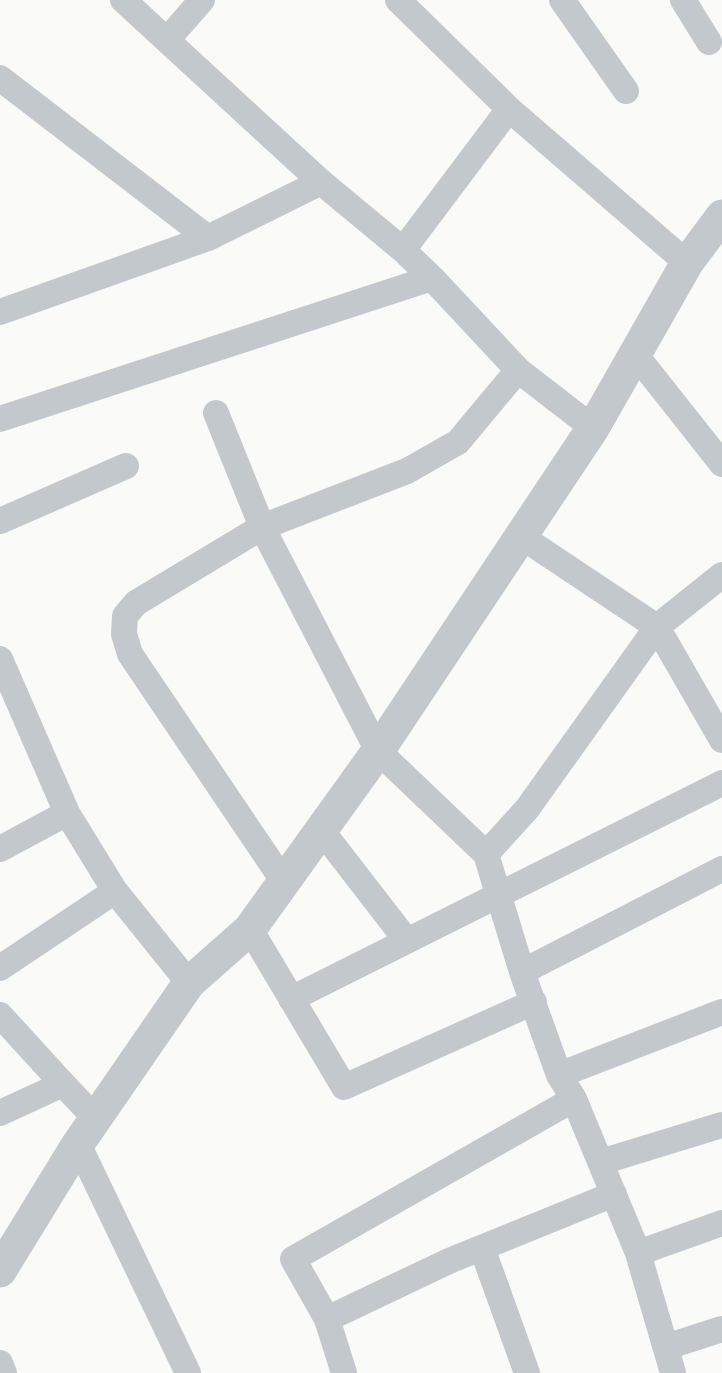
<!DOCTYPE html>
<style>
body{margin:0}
canvas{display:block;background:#fafaf8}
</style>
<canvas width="722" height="1373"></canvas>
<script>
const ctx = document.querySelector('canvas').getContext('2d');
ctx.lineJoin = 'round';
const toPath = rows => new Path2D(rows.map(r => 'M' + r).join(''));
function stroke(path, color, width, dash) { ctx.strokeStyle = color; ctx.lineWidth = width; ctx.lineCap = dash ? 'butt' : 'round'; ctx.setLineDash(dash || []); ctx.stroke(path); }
const minor = toPath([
 [123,0,321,182,403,250,432,278,518,370,593,428],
 [398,0,509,109,687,263],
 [562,0,626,91],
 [683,0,709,42],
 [167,40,202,0],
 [0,78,208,238],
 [403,250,509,109],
 [0,312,208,238,321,182],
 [635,354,722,464],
 [216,413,262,527,378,751,486,854,522,972,559,1075,574,1099,638,1253,673,1373],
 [0,419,432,278],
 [0,521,126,466],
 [522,537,657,627,722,740],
 [0,659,67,813,115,891,189,983],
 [322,831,407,941],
 [0,849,67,813],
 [486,854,527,809,657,627,722,575],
 [284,882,130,654,124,634,125,616,136,603,262,527,407,471,458,442,518,370],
 [250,929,344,1087,534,1002],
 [0,968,115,891],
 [522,972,722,869],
 [291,999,722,783],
 [0,1015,63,1084],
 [559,1075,722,1012],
 [0,1113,63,1084,96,1119],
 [78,1144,188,1373],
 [601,1162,722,1125],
 [482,1248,527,1373],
 [638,1253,722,1223],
 [327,1319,449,1261,614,1194],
 [666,1347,722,1329],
 [0,1363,4,1373],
 [344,1373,327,1319,293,1259,574,1099]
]);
const tertiary = toPath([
 [0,1271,78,1144,189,983,250,929,378,751,593,428,687,263,722,216]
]);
stroke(minor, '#c3c8cc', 26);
stroke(tertiary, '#c3c8cc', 33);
</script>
